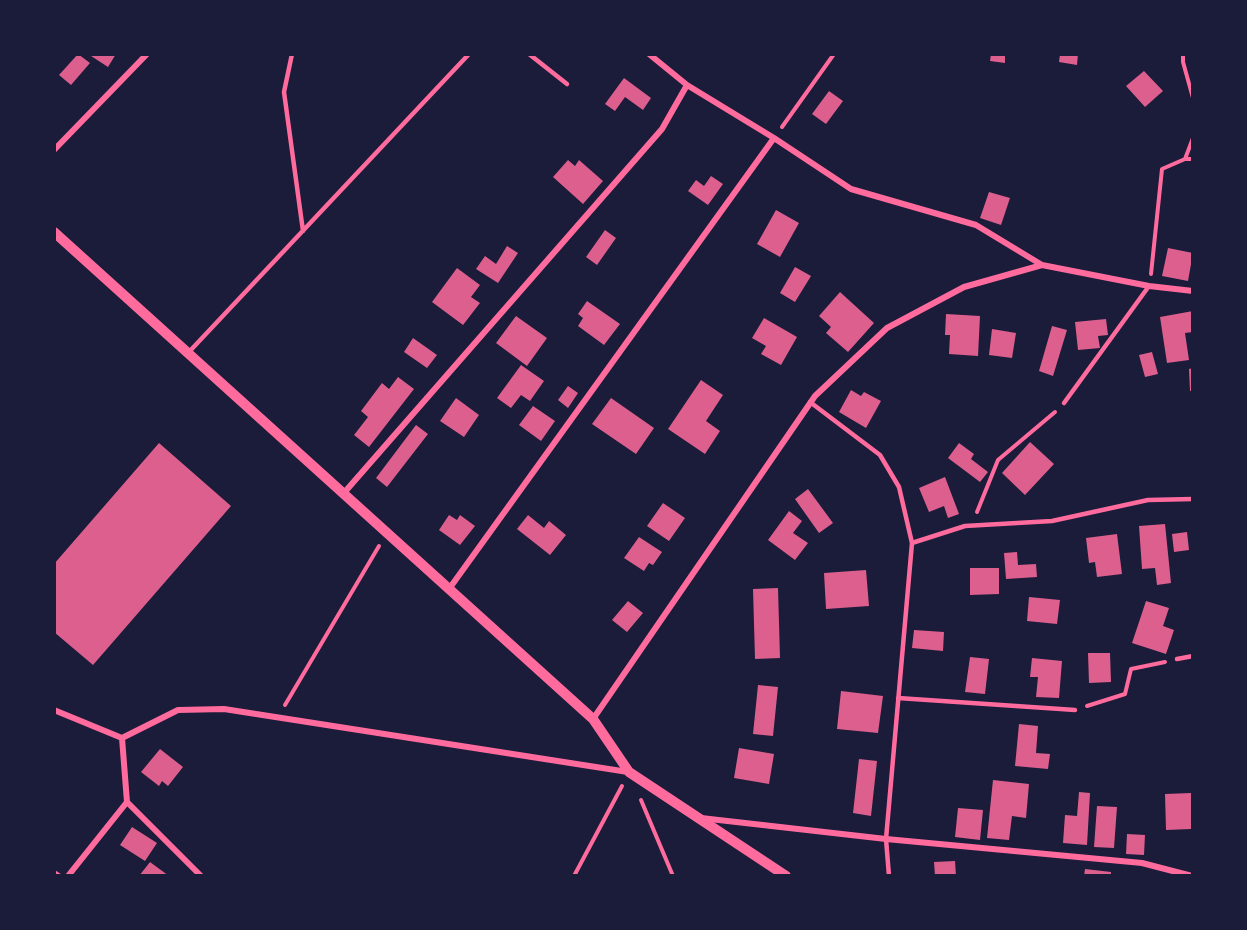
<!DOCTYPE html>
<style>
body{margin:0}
#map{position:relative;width:1247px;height:930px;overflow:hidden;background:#1b1b3a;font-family:"Roboto Condensed",sans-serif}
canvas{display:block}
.frame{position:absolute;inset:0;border:56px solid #1b1b3a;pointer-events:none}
</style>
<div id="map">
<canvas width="1247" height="930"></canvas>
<div class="frame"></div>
</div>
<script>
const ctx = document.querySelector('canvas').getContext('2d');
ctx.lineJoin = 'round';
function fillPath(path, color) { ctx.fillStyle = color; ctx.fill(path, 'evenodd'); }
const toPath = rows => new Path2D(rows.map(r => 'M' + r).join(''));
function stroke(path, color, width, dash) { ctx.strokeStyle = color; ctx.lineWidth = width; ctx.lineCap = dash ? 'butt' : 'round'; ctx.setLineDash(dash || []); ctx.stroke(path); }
const building = toPath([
 [78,54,90,63,71,85,59,75],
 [88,54,116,54,108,67],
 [991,54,1005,54,1005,63,990,61],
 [1060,54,1078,54,1077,65,1059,62],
 [1144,71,1163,91,1145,107,1126,86],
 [624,78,651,98,643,110,625,97,615,111,605,104],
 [829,91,843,101,826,124,812,114],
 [568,160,575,166,579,160,603,181,583,204,553,177],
 [711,176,723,184,708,205,688,191,696,180,704,186],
 [989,192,1010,198,1001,225,980,218],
 [776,210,799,223,780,257,757,244],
 [605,230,616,238,597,265,586,257],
 [507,246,518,253,498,283,476,269,485,256,496,264],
 [1168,248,1193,253,1188,281,1162,276],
 [795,267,811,276,795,302,780,293],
 [457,268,480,285,471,297,480,303,463,325,432,302],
 [840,292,874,323,848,352,826,333,831,327,819,316],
 [587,301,620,324,604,345,578,326,583,318,578,314],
 [1193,311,1193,332,1185,333,1189,360,1167,363,1160,317],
 [946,314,980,316,978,356,949,354,950,335,945,335],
 [516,316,547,338,527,366,496,343],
 [764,318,797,337,781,365,761,354,766,346,752,338],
 [1106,319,1108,335,1098,336,1100,348,1078,350,1075,322],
 [1052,326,1067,330,1053,376,1039,371],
 [992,329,1016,333,1012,358,989,355],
 [413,338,437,355,427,368,404,352],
 [1152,352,1158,374,1145,377,1139,355],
 [521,365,544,381,530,401,521,395,511,408,497,398],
 [1193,368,1193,391,1190,391,1189,369],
 [398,377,414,389,369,447,354,435,368,417,361,411,382,383,389,389],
 [701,380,723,395,706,421,720,431,705,454,668,429],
 [568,386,578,393,568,408,558,400],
 [851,390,861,396,864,392,881,401,866,428,839,412],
 [456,398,479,415,464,437,440,421],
 [611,398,654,428,636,454,592,424],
 [533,406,555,421,541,441,519,425],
 [416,425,428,434,387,487,376,478],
 [1030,442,1054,464,1025,495,1002,473],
 [159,443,231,506,93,665,54,632,54,564],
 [959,443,974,454,971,459,988,472,980,482,948,458],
 [945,477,959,514,948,518,944,506,929,512,919,488],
 [808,489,833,523,819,533,795,499],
 [663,503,685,518,669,541,647,526],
 [789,511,802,521,793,533,808,543,795,560,768,540],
 [449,515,457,520,460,515,475,526,460,545,439,530],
 [528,515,544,528,549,521,566,535,550,555,517,529],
 [1165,524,1171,583,1157,585,1155,568,1142,569,1139,526],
 [1187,532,1189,550,1174,552,1172,534],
 [1117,534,1122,574,1097,577,1095,562,1089,563,1086,538],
 [639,537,662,552,653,565,649,563,644,571,624,558],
 [1017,552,1018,565,1036,564,1037,577,1006,579,1004,553],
 [970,568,999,568,999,594,970,595],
 [866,570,869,606,826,609,824,573],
 [778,588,780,658,755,659,753,589],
 [1029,597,1060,600,1057,624,1027,621],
 [628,601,643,613,627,632,612,620],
 [1146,601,1169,608,1163,626,1174,630,1166,654,1132,643],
 [914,630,944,632,943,651,912,648],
 [1088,653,1110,653,1111,682,1089,683],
 [970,657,989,659,985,694,965,692],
 [1032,658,1062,661,1059,698,1036,697,1038,677,1030,677],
 [758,685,778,687,773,736,753,734],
 [841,691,883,696,878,733,837,729],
 [1019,724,1038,726,1036,753,1050,754,1048,769,1015,766],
 [739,748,774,754,769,784,734,778],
 [160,749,183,767,168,786,162,781,159,786,141,772],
 [859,759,877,761,871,816,853,813],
 [993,780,1029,784,1026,818,1012,816,1009,840,987,838],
 [1079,792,1090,793,1087,845,1063,843,1065,815,1077,816],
 [1191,793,1191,829,1166,830,1165,794],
 [1097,806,1117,807,1114,848,1094,847],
 [958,808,983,810,980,840,955,837],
 [132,827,157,843,145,861,120,845],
 [1127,834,1145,835,1144,855,1126,854],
 [955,861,956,876,935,876,934,862],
 [150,862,169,876,139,876],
 [1085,869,1111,872,1111,876,1084,876]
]);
const path = toPath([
 [1183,54,1183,62,1193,98],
 [782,127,834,54],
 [1185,159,1193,138],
 [1151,274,1162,169,1185,159,1193,159],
 [977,512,998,460,1055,412],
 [285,705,379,546],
 [1087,706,1125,694,1131,669,1165,662],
 [641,800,673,876],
 [574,876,622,786]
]);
const service = toPath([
 [292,54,284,92,303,231],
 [529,54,567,84],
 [188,353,469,54],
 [810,402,880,455,899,487,912,543,886,839,889,876],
 [1064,403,1149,286],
 [912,543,965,526,1052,521,1148,500,1193,499],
 [1177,659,1193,656],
 [898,698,1075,710],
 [54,872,60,876]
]);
const minor = toPath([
 [649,54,687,85,774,138,851,189,976,225,1042,265,1149,286,1193,291],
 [54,150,147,54],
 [343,494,662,129,687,85],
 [449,589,774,138],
 [54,710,122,738],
 [593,719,815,396,887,328,964,287,1042,265],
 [122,738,178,710,224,709,628,772],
 [122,738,127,802,201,876],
 [701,818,886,839,1142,863,1192,876],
 [68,876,127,802]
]);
const tertiary = toPath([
 [54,232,593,719,629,772,786,876]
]);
fillPath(building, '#dd5f8e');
stroke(path, '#ff6b9d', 4);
stroke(service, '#ff6b9d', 4.5);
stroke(minor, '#ff6b9d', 6);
stroke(tertiary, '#ff6b9d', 10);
</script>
